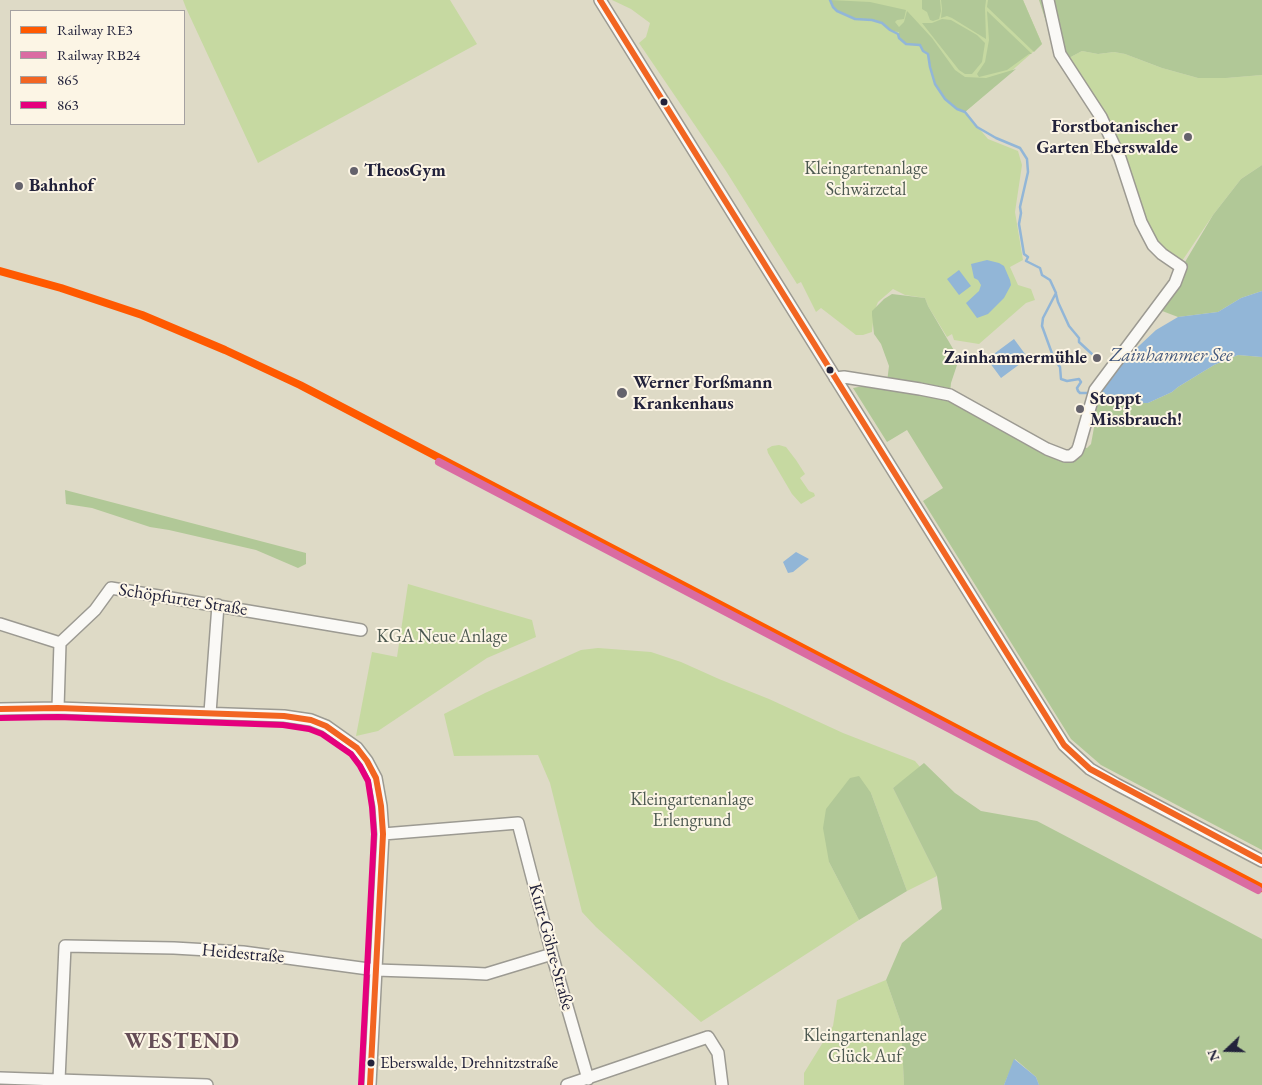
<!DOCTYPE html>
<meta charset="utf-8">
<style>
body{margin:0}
#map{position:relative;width:1262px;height:1085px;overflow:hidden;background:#dedac6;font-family:"EB Garamond",serif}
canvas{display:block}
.legend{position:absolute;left:10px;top:10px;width:175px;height:115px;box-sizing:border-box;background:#fcf5e5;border:1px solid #a5a1a1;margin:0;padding:6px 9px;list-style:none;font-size:15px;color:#22223b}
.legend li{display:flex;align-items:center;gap:10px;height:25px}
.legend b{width:25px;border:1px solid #a5a1a1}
.north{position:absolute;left:1202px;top:1025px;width:50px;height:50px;-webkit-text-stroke:4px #fcf5e5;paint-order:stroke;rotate:249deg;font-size:14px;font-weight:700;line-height:20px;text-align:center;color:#22223b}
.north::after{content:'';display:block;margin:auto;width:18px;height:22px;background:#22223b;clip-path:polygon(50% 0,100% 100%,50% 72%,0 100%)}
</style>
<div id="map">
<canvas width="1262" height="1085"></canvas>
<ul class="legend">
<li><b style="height:6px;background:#ff5900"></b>Railway RE3</li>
<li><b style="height:6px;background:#da6ba2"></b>Railway RB24</li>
<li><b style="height:6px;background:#f26522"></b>865</li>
<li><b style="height:6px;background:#e5007d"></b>863</li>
</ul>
<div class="north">N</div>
</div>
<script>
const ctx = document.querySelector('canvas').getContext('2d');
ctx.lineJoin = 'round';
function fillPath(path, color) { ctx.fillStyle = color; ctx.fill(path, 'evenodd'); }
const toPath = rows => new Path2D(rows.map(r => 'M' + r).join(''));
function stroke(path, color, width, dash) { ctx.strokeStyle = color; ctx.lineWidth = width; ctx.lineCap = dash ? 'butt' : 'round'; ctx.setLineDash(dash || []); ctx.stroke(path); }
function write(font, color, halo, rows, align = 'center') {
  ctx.font = font + ' "EB Garamond",serif'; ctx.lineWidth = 4; ctx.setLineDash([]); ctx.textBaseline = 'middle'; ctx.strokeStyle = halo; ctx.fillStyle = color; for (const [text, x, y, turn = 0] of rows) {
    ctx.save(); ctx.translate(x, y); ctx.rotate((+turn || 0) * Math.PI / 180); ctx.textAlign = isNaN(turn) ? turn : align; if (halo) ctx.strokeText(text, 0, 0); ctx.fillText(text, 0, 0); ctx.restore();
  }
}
const green = toPath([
 [183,0,450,0,477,44,258,163,186,8],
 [612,0,1023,0,1042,44,965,112,988,139,1018,151,1022,165,1015,212,1023,260,1010,267,1018,285,1031,289,1035,300,1026,303,979,344,954,340,952,334,947,337,928,306,925,298,905,295,893,289,878,302,874,312,872,332,863,335,856,335,821,308,816,312,801,282,797,284,726,171,639,43,646,37,650,23,631,9],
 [1082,51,1098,54,1114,52,1125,54,1162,68,1198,78,1226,78,1262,75,1262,165,1241,179,1213,215,1180,264,1154,243,1123,158,1067,59],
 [779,445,786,447,796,460,805,474,800,478,809,491,814,493,815,496,801,504,792,494,768,453,767,449,772,446],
 [408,584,532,620,536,637,487,658,378,731,356,736,372,652,397,657],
 [598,648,651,652,681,662,719,679,769,699,843,733,915,761,921,768,893,788,937,876,907,891,871,793,829,862,859,920,701,1022,596,927,582,912,550,783,538,755,454,756,444,714,485,693,581,650],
 [886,980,901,1023,904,1085,804,1085,804,1073,833,1026,837,1000]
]);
const forest = toPath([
 [830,0,870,2,906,10,904,19,897,20,895,22,899,27,904,22,907,11,908,12,932,38,955,70,965,77,986,78,1016,69,965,112,958,109,947,101,936,87,930,67,928,54,923,51,921,45,906,44,899,38,899,32,891,31,883,23,871,20,855,19,837,11,833,7],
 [922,0,940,0,941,11,939,19,933,21,930,20,927,12,922,9],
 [941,0,986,0,985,8,986,39,952,18,947,16,941,18,942,9],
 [988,0,1023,0,1042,44,1034,52,987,7],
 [1039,0,1262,0,1262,75,1226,78,1198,78,1162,68,1125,54,1114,52,1098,54,1082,51,1067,59,1062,50,1051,37],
 [987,11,1032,54,1029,54,1007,70,979,77,977,74,985,62,989,40],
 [942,19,951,20,977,35,985,43,982,62,972,74,965,74,959,70,922,23,932,23],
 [1262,165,1262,291,1241,298,1218,312,1178,317,1157,309,1213,215,1241,179],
 [892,294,925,298,928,306,959,359,951,383,950,393,887,382,889,366,881,344,874,334,872,315,872,311,884,299],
 [1238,355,1262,357,1262,850,1101,765,1071,739,923,501,943,488,907,430,887,442,853,388,869,385,950,396,1062,457,1082,447,1087,448,1091,444,1095,422,1088,420,1099,388,1126,403,1148,403,1172,392,1178,387,1214,365],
 [65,490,306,553,306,564,298,568,256,550,169,530,150,527,92,508,66,504],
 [924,763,955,793,981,811,1037,821,1262,939,1262,1085,1039,1085,1036,1077,1015,1059,1004,1085,904,1085,901,1023,886,980,902,943,942,909,937,876,893,788],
 [859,776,871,793,907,891,859,920,829,862,823,828,826,809,850,778]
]);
const water = toPath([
 [987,260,999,263,1004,266,1010,280,1011,285,1004,298,988,314,977,318,966,303,979,291,981,285,978,280,974,278,971,264],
 [959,270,971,286,959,295,947,279],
 [1262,291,1262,357,1238,355,1214,365,1178,387,1172,392,1148,403,1126,403,1115,399,1109,403,1104,400,1105,393,1101,391,1126,358,1156,330,1178,317,1218,312,1241,298],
 [1014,339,1028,358,1001,378,987,359],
 [796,552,809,559,793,572,788,573,783,562],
 [1014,1059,1036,1077,1039,1085,1004,1085]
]);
const stream = toPath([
 [830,0,833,7,837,11,855,19,872,20,882,23,890,30,898,34,899,38,906,44,920,45,923,51,928,54,930,67,935,84,945,99,957,109,965,112,977,127,996,138,1020,148,1027,159,1028,172,1020,207,1021,213,1019,224,1024,254,1028,257,1026,261,1040,268,1042,275,1050,280,1056,293,1043,318,1042,326,1054,359,1060,367,1061,379,1067,381,1079,379,1081,382,1077,388,1078,391,1080,393,1088,393],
 [1056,294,1058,302,1069,326,1079,338,1079,342,1092,354]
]);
const minor = toPath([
 [600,0,1064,745,1090,769,1116,784,1262,861],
 [835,378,844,377,920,389,950,395,1047,449,1065,456,1071,456,1077,451,1079,446,1095,390,1175,283,1181,267,1162,254,1153,245,1141,222,1120,158,1101,117,1060,54,1048,0],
 [0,624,60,643,95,610,111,588,361,630],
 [58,708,60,643],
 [0,709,58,708,284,716,311,720,326,726,357,748,367,761,376,778,381,806,383,834,370,1085],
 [210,713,218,605],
 [383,834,518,823,553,958,588,1079],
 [0,1078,207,1085],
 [59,1080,65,946,174,948,243,952,376,970,466,973,486,974,552,954],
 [567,1085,708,1037,718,1053,722,1085]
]);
const bus1 = toPath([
 [600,0,1064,745,1090,769,1262,861],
 [0,709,58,708,284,716,311,720,326,726,357,748,367,761,376,778,381,806,383,834,370,1085]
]);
const bus2 = toPath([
 [0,718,58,717,283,725,309,729,322,734,351,754,360,766,368,781,372,807,374,834,361,1085]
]);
const rail1 = toPath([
 [0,271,61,288,142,315,225,350,300,385,1262,888]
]);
const rail2 = toPath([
 [439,462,1258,890]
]);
const markers = [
 [664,102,4.5,"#22223b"],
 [1188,137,5,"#64626c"],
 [354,171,5,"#64626c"],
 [19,186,5,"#64626c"],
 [1097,358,5,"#64626c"],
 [830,370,4.5,"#22223b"],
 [622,393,6,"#64626c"],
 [1080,409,5,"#64626c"],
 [371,1063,4.5,"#22223b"]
];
const busNames = [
 ["Eberswalde, Drehnitzstraße",380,1063]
];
const poiNames = [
 ["Forstbotanischer",1178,127,"right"],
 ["Garten Eberswalde",1178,148,"right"],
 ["TheosGym",364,171],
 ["Bahnhof",29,186],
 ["Zainhammermühle",1087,358,"right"],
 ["Werner Forßmann",633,383],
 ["Krankenhaus",633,404],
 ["Stoppt",1090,399],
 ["Missbrauch!",1090,420]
];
const parkNames = [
 ["Kleingartenanlage",866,169],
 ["Schwärzetal",866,190],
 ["KGA Neue Anlage",442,637],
 ["Kleingartenanlage",692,800],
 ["Erlengrund",692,821],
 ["Kleingartenanlage",865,1036],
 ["Glück Auf",865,1057]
];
const streetNames = [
 ["Schöpfurter Straße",183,600,9],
 ["Kurt-Göhre-Straße",551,947,75],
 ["Heidestraße",243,954,5]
];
const waterNames = [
 ["Zainhammer See",1171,356]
];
const districtNames = [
 ["WESTEND",182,1042]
];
fillPath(green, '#c6d9a1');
fillPath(forest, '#b1c897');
fillPath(water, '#92b6d7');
stroke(stream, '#92b6d7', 2.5);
stroke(minor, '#9c9a92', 14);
stroke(minor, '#faf9f6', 11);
stroke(bus1, '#f26522', 6);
stroke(bus2, '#e5007d', 6);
stroke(rail1, '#ff5900', 8);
stroke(rail2, '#da6ba2', 8);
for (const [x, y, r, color] of markers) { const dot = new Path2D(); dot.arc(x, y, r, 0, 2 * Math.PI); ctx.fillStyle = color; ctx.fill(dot); stroke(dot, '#fcf5e5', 2); }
write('17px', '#22223b', '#fcf5e5', busNames, 'left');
write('bold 18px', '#22223b', '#fcf5e5', poiNames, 'left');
write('18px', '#4d5951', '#fcf5e5', parkNames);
write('18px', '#22223b', '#fcf5e5', streetNames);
write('italic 19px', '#42577c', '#fcf5e5', waterNames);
ctx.letterSpacing = '1px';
write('bold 22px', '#664d56', '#fcf5e5', districtNames);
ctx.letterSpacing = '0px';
</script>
